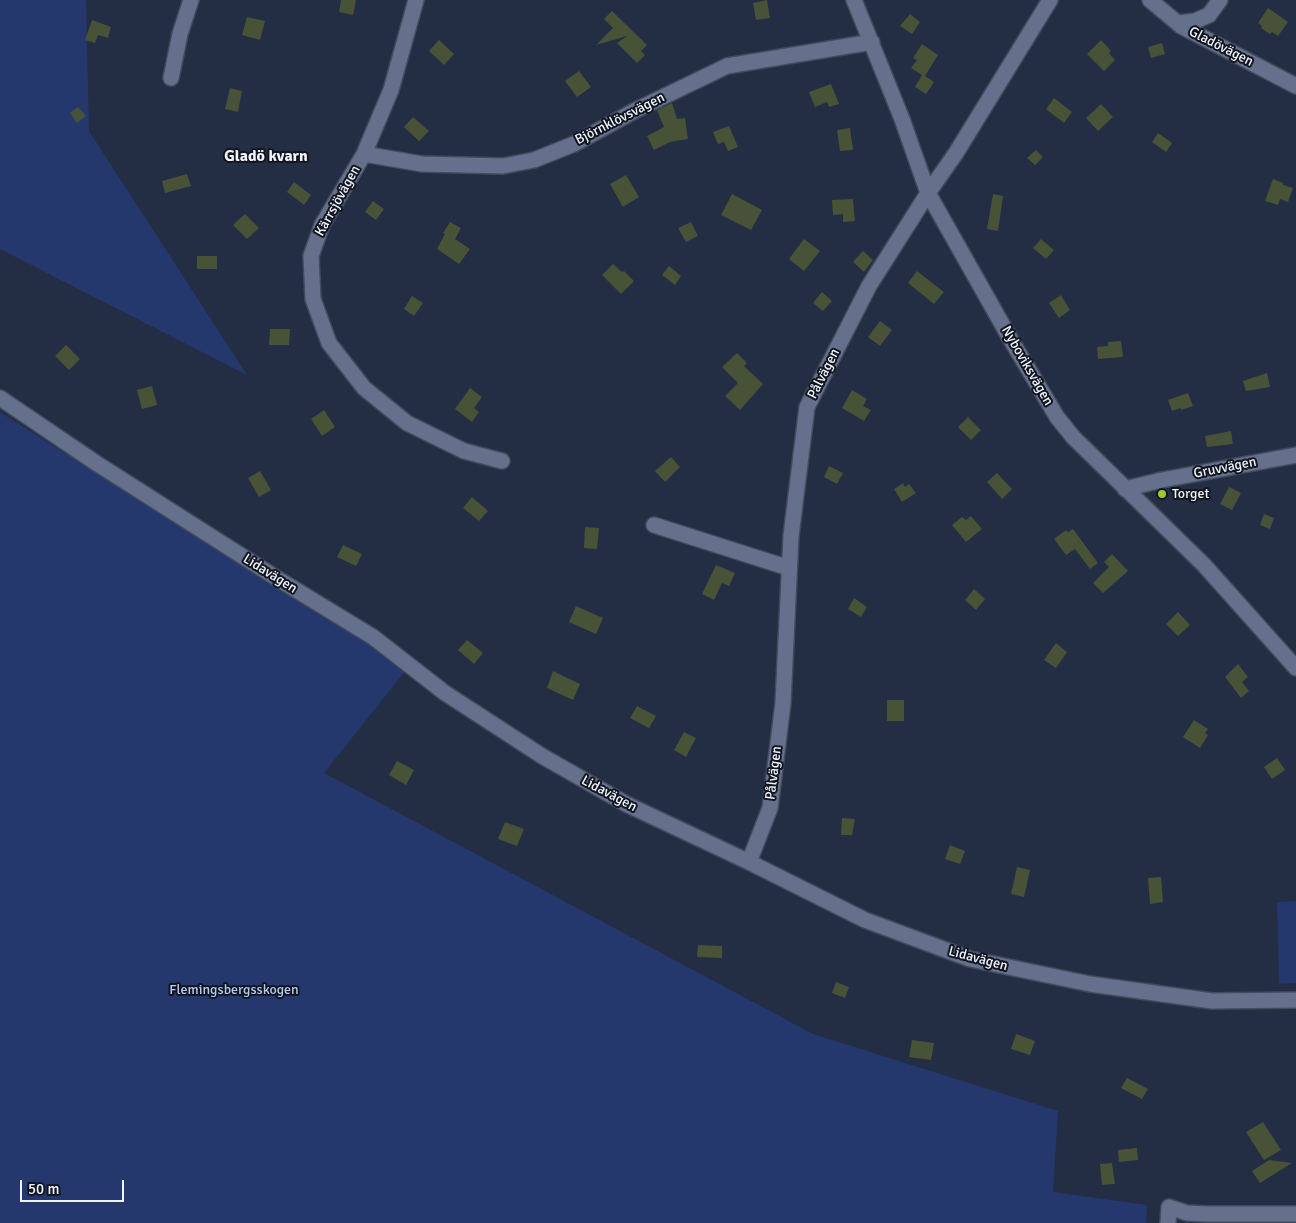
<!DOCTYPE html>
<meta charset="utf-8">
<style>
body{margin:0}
#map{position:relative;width:1296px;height:1223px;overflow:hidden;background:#232d44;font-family:Signika,sans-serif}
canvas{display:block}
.scale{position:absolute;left:20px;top:1180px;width:104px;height:22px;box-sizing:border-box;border:2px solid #eff4fd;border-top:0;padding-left:6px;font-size:15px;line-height:18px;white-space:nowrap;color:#eff4fd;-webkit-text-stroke:4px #111520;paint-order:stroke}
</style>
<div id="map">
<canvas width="1296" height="1223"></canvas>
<div class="scale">50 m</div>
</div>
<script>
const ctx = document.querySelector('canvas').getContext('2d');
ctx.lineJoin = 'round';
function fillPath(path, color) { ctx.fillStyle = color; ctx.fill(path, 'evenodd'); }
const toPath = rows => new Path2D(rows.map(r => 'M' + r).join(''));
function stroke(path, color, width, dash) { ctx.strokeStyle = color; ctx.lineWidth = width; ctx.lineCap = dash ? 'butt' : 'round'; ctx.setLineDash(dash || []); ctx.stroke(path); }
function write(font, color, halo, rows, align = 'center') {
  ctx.font = font + ' Signika,sans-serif'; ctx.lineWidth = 4; ctx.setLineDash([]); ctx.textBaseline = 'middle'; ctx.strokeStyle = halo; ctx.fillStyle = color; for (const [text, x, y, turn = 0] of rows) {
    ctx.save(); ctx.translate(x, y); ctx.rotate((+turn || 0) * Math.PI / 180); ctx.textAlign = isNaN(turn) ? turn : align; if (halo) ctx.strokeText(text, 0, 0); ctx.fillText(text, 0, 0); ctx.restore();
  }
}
const green = toPath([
 [0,0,86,0,89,131,247,375,0,249],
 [0,412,329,621,334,614,406,670,324,773,813,1034,1058,1111,1053,1192,1147,1205,1146,1223,0,1223],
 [1296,901,1296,983,1279,984,1277,902]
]);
const building = toPath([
 [341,0,356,0,353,15,339,12],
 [767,0,770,18,756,20,753,3],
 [1268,8,1288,22,1278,36,1272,32,1270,34,1261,28,1262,26,1258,23],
 [612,11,647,45,641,51,645,55,637,63,617,43,627,36,596,45,613,28,604,19],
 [910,14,920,22,912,34,900,26],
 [247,17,265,21,260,40,242,35],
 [92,20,111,27,108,38,98,35,95,43,85,40],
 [439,40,454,54,444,65,429,51],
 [1101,40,1111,51,1109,53,1115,60,1104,71,1087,54],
 [1162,43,1165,54,1151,58,1148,47],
 [922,44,938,55,925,76,934,82,926,94,915,87,922,75,911,68,917,60,913,58],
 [579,71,591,87,577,97,565,81],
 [831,84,839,104,829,107,827,102,815,107,809,92],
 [230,88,242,91,238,112,225,109],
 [1054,98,1072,112,1064,123,1046,109],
 [672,103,677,119,685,118,688,139,670,142,654,150,647,136,664,127,657,110],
 [1101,104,1113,117,1098,131,1086,118],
 [78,107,86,116,77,123,70,113],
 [413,117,429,131,419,141,404,127],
 [729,126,738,147,728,151,724,142,718,144,713,132],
 [850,128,853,150,840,151,837,130],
 [1158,133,1172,143,1166,152,1152,142],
 [1036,150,1043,157,1035,165,1027,158],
 [187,174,191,186,165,193,162,181],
 [626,175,639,197,623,207,610,184],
 [1273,179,1283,183,1283,185,1293,188,1288,202,1280,199,1278,205,1265,201],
 [294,182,311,195,304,205,287,192],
 [732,194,762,210,751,230,721,215],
 [993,194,1003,196,998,231,987,229],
 [853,199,855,221,843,222,843,214,833,215,832,200],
 [373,201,384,209,376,220,365,212],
 [245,214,259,228,247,239,233,225],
 [450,222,461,228,455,239,470,249,459,264,437,249,445,234,443,233],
 [691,222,698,236,686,242,678,228],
 [804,239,820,251,804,271,789,259],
 [1041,239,1054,250,1046,259,1033,248],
 [863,251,873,260,864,272,853,262],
 [197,256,217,256,217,269,197,269],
 [613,264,622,272,624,271,634,281,621,294,602,275],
 [669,266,681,276,675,285,662,275],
 [917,271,944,292,934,304,908,283],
 [822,292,832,301,823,311,813,303],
 [1061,295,1070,310,1059,318,1049,303],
 [412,296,423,303,414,316,404,309],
 [880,321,892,330,880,346,868,337],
 [270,329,290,329,289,345,269,345],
 [1121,341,1123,357,1098,359,1097,347,1108,346,1108,342],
 [66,345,80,359,69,370,55,356],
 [737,353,747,363,744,366,763,384,740,410,725,396,738,383,722,367],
 [1267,373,1270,387,1246,391,1243,381],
 [152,386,157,405,142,409,137,390],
 [470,388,482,397,474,408,479,412,472,422,455,409],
 [852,390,867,399,863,406,871,410,864,421,842,408],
 [1188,393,1193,406,1181,410,1181,408,1172,411,1168,400],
 [324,410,335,427,322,436,311,419],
 [968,417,981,430,971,440,958,427],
 [1231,431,1233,444,1207,447,1205,436],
 [671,457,680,467,665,482,655,471],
 [829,466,843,473,837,484,824,477],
 [260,471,271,490,259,497,248,478],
 [997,473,1012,489,1002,499,987,482],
 [903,483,905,487,909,484,916,493,902,502,894,489],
 [1229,487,1241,493,1232,510,1220,504],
 [472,497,488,511,479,521,463,508],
 [1264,514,1274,518,1270,529,1260,525],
 [971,516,982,529,966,542,952,525,962,517,966,520],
 [585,527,599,528,597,549,584,548],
 [1073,529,1098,563,1090,569,1075,549,1066,555,1054,539,1066,530,1068,532],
 [343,545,362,554,356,566,337,557],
 [1112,554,1128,571,1103,593,1093,583,1109,567,1104,562],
 [716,565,735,573,729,586,722,583,714,600,702,594],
 [974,589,985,599,976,610,965,600],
 [854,598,867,607,861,617,848,609],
 [576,606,603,618,596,634,569,622],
 [1178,612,1190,625,1178,636,1166,624],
 [467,640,483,653,474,664,458,650],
 [1056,643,1067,652,1056,668,1044,660],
 [1238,664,1248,677,1242,682,1249,691,1241,698,1225,677],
 [553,671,580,684,573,700,547,688],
 [887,700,904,700,904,721,887,721],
 [637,706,656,716,649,728,630,718],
 [1194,720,1208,729,1205,733,1208,735,1200,748,1183,737],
 [684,732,696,738,686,757,674,750],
 [1277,758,1285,770,1272,779,1264,767],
 [397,761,414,770,406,785,389,775],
 [842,818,855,819,852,835,841,835],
 [505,822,524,829,517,846,498,839],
 [950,845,965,851,960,864,945,859],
 [1017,867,1030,870,1024,897,1011,894],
 [1161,877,1163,902,1150,904,1148,878],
 [698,945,722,946,722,958,697,957],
 [836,982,849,987,845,998,832,993],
 [1016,1034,1035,1041,1030,1055,1011,1049],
 [912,1040,934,1043,931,1060,909,1057],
 [1127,1078,1148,1089,1142,1099,1121,1088],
 [1263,1122,1281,1150,1264,1160,1246,1132],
 [1137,1148,1138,1160,1119,1162,1118,1150],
 [1269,1160,1292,1163,1260,1183,1252,1171],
 [1112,1163,1115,1184,1102,1185,1100,1164]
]);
const street = toPath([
 [416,0,391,90,364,154,322,225,311,256,313,299,329,343,364,388,407,423,464,451,502,461],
 [854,0,902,119,928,193,1011,340,1057,417,1073,437,1204,565,1296,668],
 [1150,0,1181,26,1296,86],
 [1178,23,1195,21,1209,15,1220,0],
 [171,78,180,34,191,0],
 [364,154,422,164,503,166,534,160,574,144,636,110,727,66,872,42],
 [0,398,96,463,278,579,373,637,445,693,542,756,626,804,749,862,865,920,970,959,1090,984,1212,1001,1296,1000],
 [1125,489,1162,480,1296,455],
 [654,525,789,568],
 [749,862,770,808,783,703,791,536,807,407,869,286,928,193,956,153,1050,0],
 [1168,1223,1169,1207,1187,1213,1207,1214,1296,1214]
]);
const markers = [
 [1162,494,5,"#9fca2d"]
];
const streetNames = [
 ["Gladövägen",1221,47,27],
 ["Björnklövsvägen",620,119,-27],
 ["Kärrsjövägen",338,201,-61],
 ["Nyboviksvägen",1027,366,60],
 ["Pålvägen",824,374,-63],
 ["Gruvvägen",1225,468,-11],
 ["Lidavägen",270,574,32],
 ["Pålvägen",774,773,-83],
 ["Lidavägen",609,794,28],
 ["Lidavägen",978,959,15]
];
const poiNames = [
 ["Torget",1172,494]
];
const parkNames = [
 ["Flemingsbergsskogen",234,990]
];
const quarterNames = [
 ["Gladö kvarn",266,157]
];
fillPath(green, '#24386e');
fillPath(building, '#485237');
stroke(street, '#424a5c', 18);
stroke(street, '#65718c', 15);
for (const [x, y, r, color] of markers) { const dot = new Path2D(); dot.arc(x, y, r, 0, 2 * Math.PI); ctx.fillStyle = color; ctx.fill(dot); stroke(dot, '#111520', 2); }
write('14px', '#eff4fd', '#111520', streetNames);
write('14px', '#eff4fd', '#111520', poiNames, 'left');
write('14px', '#b8cbf3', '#111520', parkNames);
write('bold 16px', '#eff4fd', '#111520', quarterNames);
</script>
